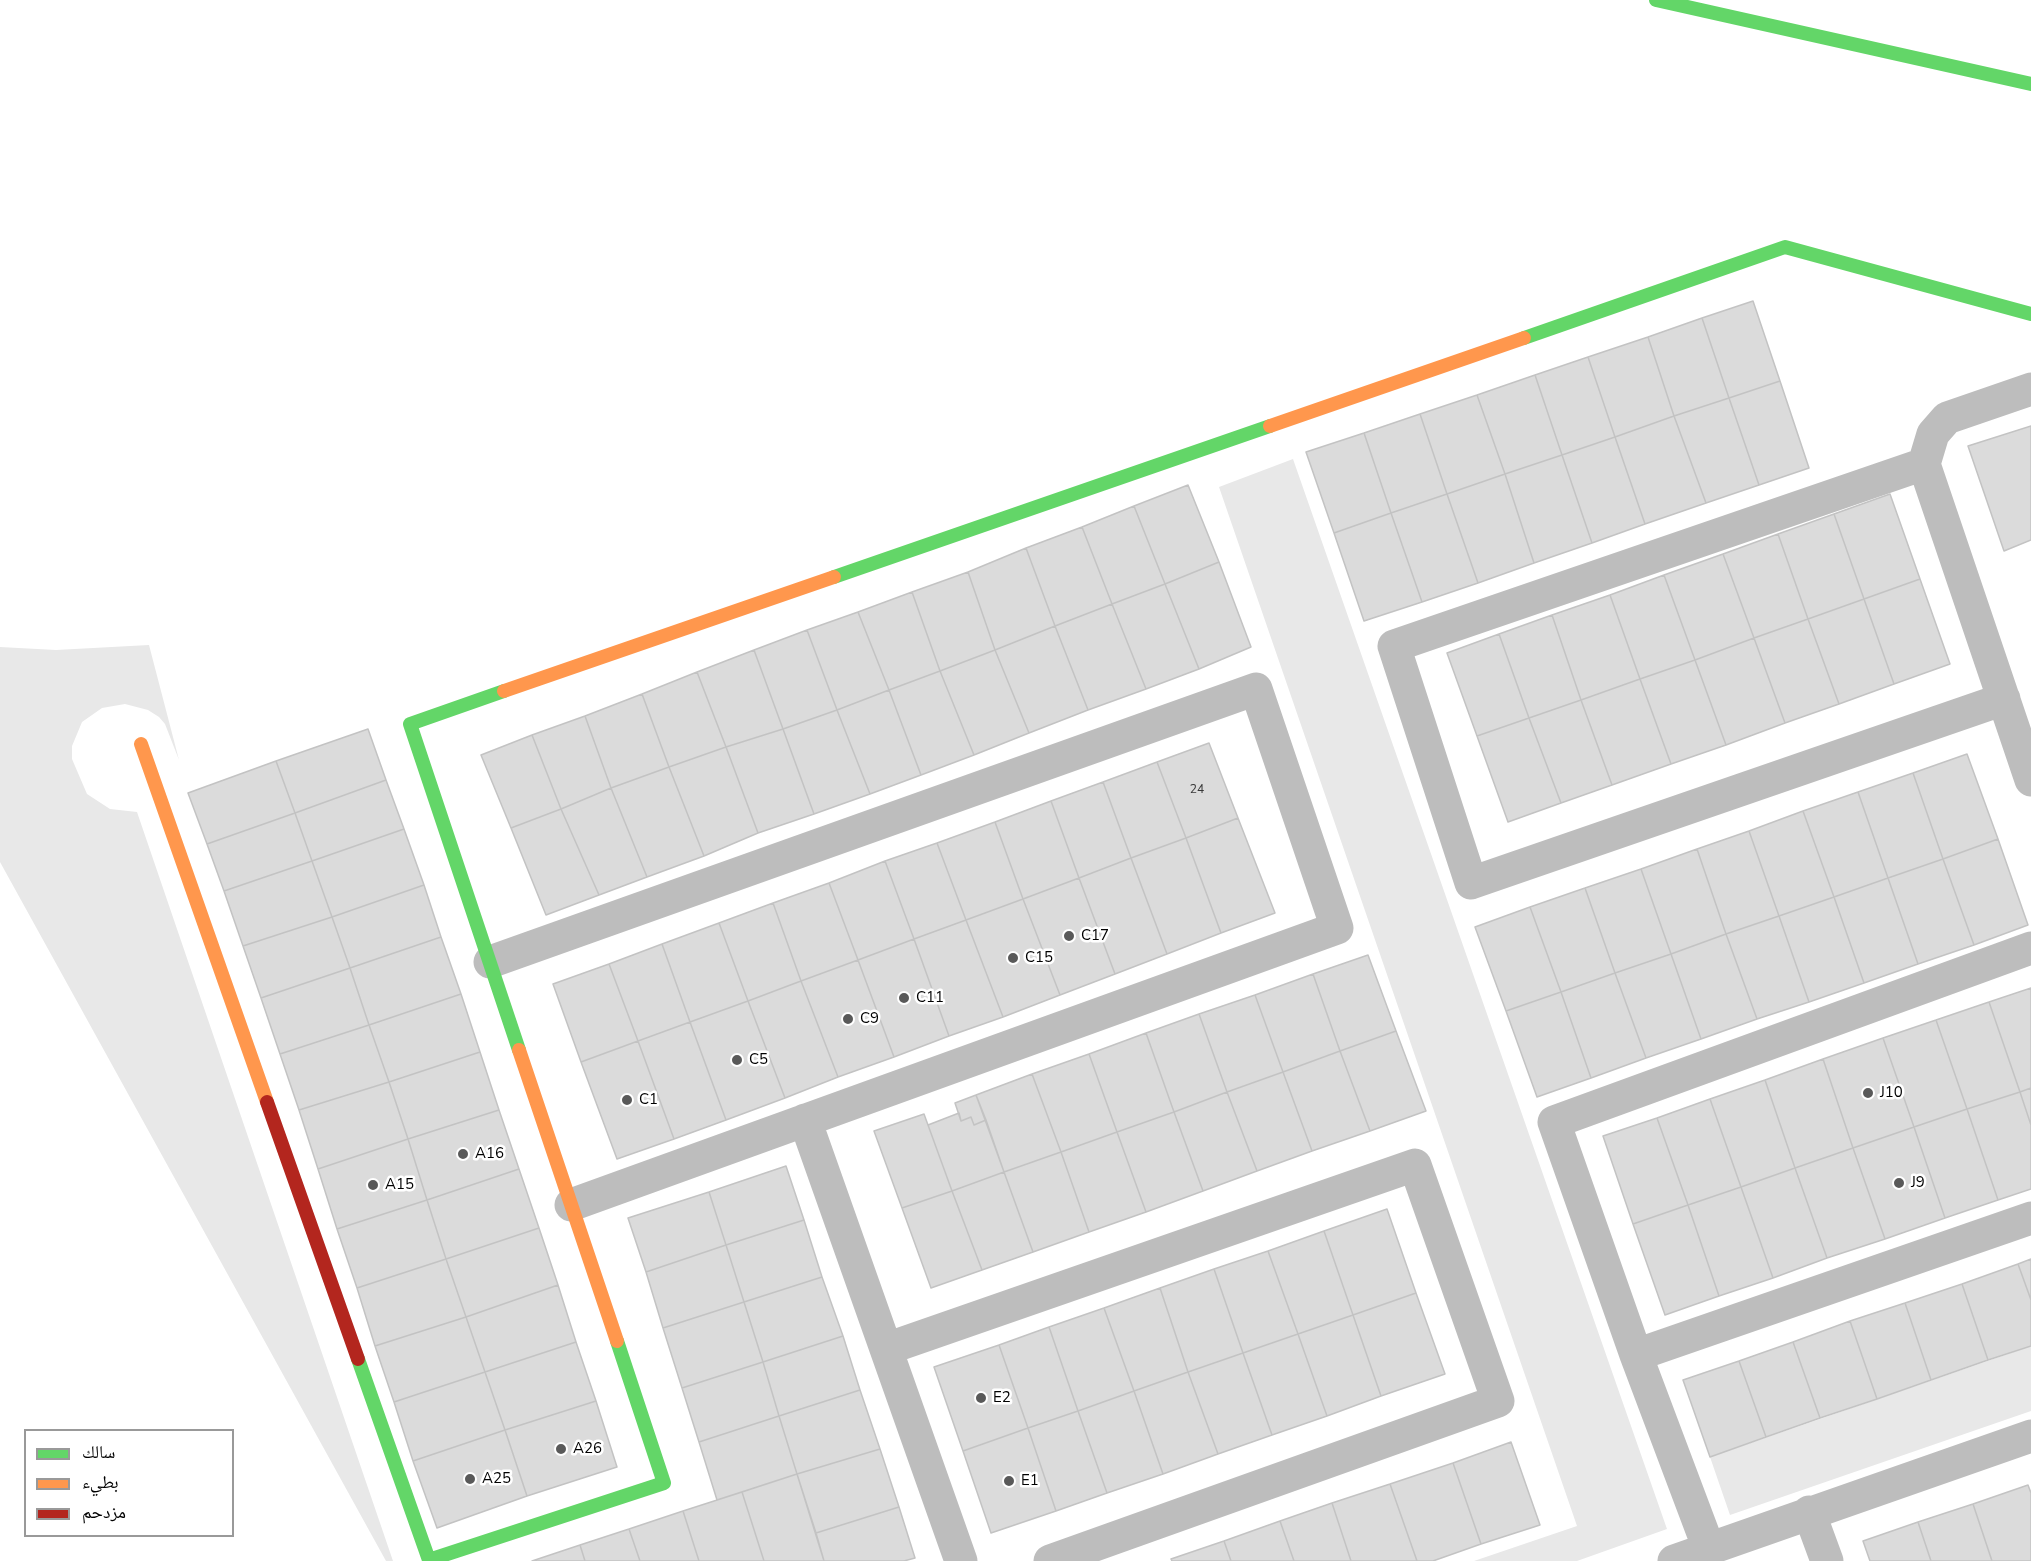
<!DOCTYPE html>
<meta charset="utf-8">
<style>
body{margin:0}
#map{position:relative;width:2031px;height:1561px;overflow:hidden;background:#fff;font-family:"Nunito Sans","Noto Naskh Arabic",sans-serif}
canvas{display:block}
.legend{position:absolute;left:24px;top:1429px;width:210px;height:108px;box-sizing:border-box;background:#fff;border:2px solid #999;margin:0;padding:8px 10px;list-style:none;font-size:18px;color:#000}
.legend li{display:flex;align-items:center;gap:12px;height:30px}
.legend b{width:30px;border:2px solid #999}
</style>
<div id="map">
<canvas width="2031" height="1561"></canvas>
<ul class="legend">
<li><b style="height:8px;background:#63d668"></b>سالك</li>
<li><b style="height:8px;background:#ff974d"></b>بطيء</li>
<li><b style="height:8px;background:#b3261e"></b>مزدحم</li>
</ul>
</div>
<script>
const ctx = document.querySelector('canvas').getContext('2d');
ctx.lineJoin = 'round';
function fillPath(path, color) { ctx.fillStyle = color; ctx.fill(path, 'evenodd'); }
const toPath = rows => new Path2D(rows.map(r => 'M' + r).join(''));
function stroke(path, color, width, dash) { ctx.strokeStyle = color; ctx.lineWidth = width; ctx.lineCap = dash ? 'butt' : 'round'; ctx.setLineDash(dash || []); ctx.stroke(path); }
function write(font, color, halo, rows, align = 'center') {
  ctx.font = font + ' "Nunito Sans",sans-serif'; ctx.lineWidth = 5; ctx.setLineDash([]); ctx.textBaseline = 'middle'; ctx.strokeStyle = halo; ctx.fillStyle = color; for (const [text, x, y, turn = 0] of rows) {
    ctx.save(); ctx.translate(x, y); ctx.rotate((+turn || 0) * Math.PI / 180); ctx.textAlign = isNaN(turn) ? turn : align; if (halo) ctx.strokeText(text, 0, 0); ctx.fillText(text, 0, 0); ctx.restore();
  }
}
const green = toPath([
 [1293,459,1667,1529,1577,1561,1474,1561,1577,1526,1219,487],
 [149,645,179,760,165,724,159,717,148,710,125,704,102,708,82,722,72,746,72,759,87,794,110,809,137,812,393,1561,386,1561,0,862,0,647,56,650],
 [2031,1346,2031,1411,1730,1515,1710,1457]
]);
const building = toPath([
 [1753,301,1780,381,1729,398,1702,318,1753,301],
 [1702,318,1729,398,1674,416,1648,337,1702,318],
 [1648,337,1674,416,1615,437,1588,357,1648,337],
 [1588,357,1615,437,1562,455,1535,375,1588,357],
 [1535,375,1562,455,1505,474,1477,395,1535,375],
 [1780,381,1809,468,1759,485,1729,398,1780,381],
 [1477,395,1505,474,1447,494,1420,414,1477,395],
 [1729,398,1759,485,1706,503,1674,416,1729,398],
 [1420,414,1447,494,1391,513,1364,433,1420,414],
 [1674,416,1706,503,1645,524,1615,437,1674,416],
 [2031,426,2031,540,2004,551,1968,446,2031,426],
 [1364,433,1391,513,1334,533,1306,452,1364,433],
 [1615,437,1645,524,1592,543,1562,455,1615,437],
 [1562,455,1592,543,1534,563,1505,474,1562,455],
 [1505,474,1534,563,1478,583,1447,494,1505,474],
 [1188,485,1219,562,1165,584,1134,506,1188,485],
 [1447,494,1478,583,1422,602,1391,513,1447,494],
 [1890,494,1920,579,1864,599,1834,514,1890,494],
 [1134,506,1165,584,1112,604,1082,527,1134,506],
 [1391,513,1422,602,1364,621,1334,533,1391,513],
 [1834,514,1864,599,1808,619,1778,534,1834,514],
 [1082,527,1112,604,1055,626,1026,548,1082,527],
 [1778,534,1808,619,1754,638,1723,554,1778,534],
 [1026,548,1055,626,995,650,968,572,1026,548],
 [1723,554,1754,638,1695,660,1664,575,1723,554],
 [1219,562,1251,647,1199,669,1165,584,1219,562],
 [968,572,995,650,940,671,912,592,968,572],
 [1664,575,1695,660,1640,679,1610,595,1664,575],
 [1920,579,1950,664,1894,684,1864,599,1920,579],
 [1165,584,1199,669,1146,689,1112,604,1165,584],
 [912,592,940,671,889,690,858,612,912,592],
 [1610,595,1640,679,1581,700,1552,615,1610,595],
 [1864,599,1894,684,1839,704,1808,619,1864,599],
 [1112,604,1146,689,1088,710,1055,626,1112,604],
 [858,612,889,690,837,710,807,630,858,612],
 [1552,615,1581,700,1529,718,1499,634,1552,615],
 [1808,619,1839,704,1785,723,1754,638,1808,619],
 [1055,626,1088,710,1029,733,995,650,1055,626],
 [807,630,837,710,783,729,754,650,807,630],
 [1499,634,1529,718,1477,736,1447,653,1499,634],
 [1754,638,1785,723,1726,745,1695,660,1754,638],
 [754,650,783,729,726,747,697,672,754,650],
 [995,650,1029,733,974,755,940,671,995,650],
 [1695,660,1726,745,1671,764,1640,679,1695,660],
 [940,671,974,755,921,775,889,690,940,671],
 [697,672,726,747,669,767,642,694,697,672],
 [1640,679,1671,764,1612,785,1581,700,1640,679],
 [889,690,921,775,870,794,837,710,889,690],
 [642,694,669,767,611,788,585,716,642,694],
 [1581,700,1612,785,1561,803,1529,718,1581,700],
 [837,710,870,794,814,814,783,729,837,710],
 [585,716,611,788,561,809,532,735,585,716],
 [1529,718,1561,803,1508,822,1477,736,1529,718],
 [368,729,386,780,295,813,276,761,368,729],
 [783,729,814,814,758,833,726,747,783,729],
 [532,735,561,809,511,828,481,755,532,735],
 [1209,743,1238,818,1186,838,1157,762,1209,743],
 [726,747,758,833,704,856,669,767,726,747],
 [1967,754,1998,839,1943,859,1913,773,1967,754],
 [276,761,295,813,207,844,188,793,276,761],
 [1157,762,1186,838,1131,858,1103,782,1157,762],
 [669,767,704,856,647,877,611,788,669,767],
 [1913,773,1943,859,1888,878,1858,792,1913,773],
 [386,780,404,829,312,861,295,813,386,780],
 [1103,782,1131,858,1079,878,1051,801,1103,782],
 [611,788,647,877,599,895,561,809,611,788],
 [1858,792,1888,878,1834,897,1803,811,1858,792],
 [1051,801,1079,878,1023,899,995,822,1051,801],
 [561,809,599,895,546,915,511,828,561,809],
 [1803,811,1834,897,1779,916,1749,831,1803,811],
 [295,813,312,861,224,891,207,844,295,813],
 [1238,818,1275,913,1221,933,1186,838,1238,818],
 [995,822,1023,899,966,920,937,843,995,822],
 [404,829,424,885,332,917,312,861,404,829],
 [1749,831,1779,916,1726,934,1697,849,1749,831],
 [1186,838,1221,933,1167,954,1131,858,1186,838],
 [1998,839,2028,925,1974,945,1943,859,1998,839],
 [937,843,966,920,914,939,885,861,937,843],
 [1697,849,1726,934,1671,954,1641,869,1697,849],
 [1131,858,1167,954,1115,974,1079,878,1131,858],
 [1943,859,1974,945,1918,964,1888,878,1943,859],
 [312,861,332,917,243,946,224,891,312,861],
 [885,861,914,939,858,960,829,883,885,861],
 [1641,869,1671,954,1615,973,1585,888,1641,869],
 [1079,878,1115,974,1060,995,1023,899,1079,878],
 [1888,878,1918,964,1864,983,1834,897,1888,878],
 [829,883,858,960,801,981,773,903,829,883],
 [424,885,441,937,350,968,332,917,424,885],
 [1585,888,1615,973,1561,992,1530,907,1585,888],
 [1834,897,1864,983,1809,1002,1779,916,1834,897],
 [1023,899,1060,995,1003,1017,966,920,1023,899],
 [773,903,801,981,748,1001,719,923,773,903],
 [1530,907,1561,992,1506,1011,1475,927,1530,907],
 [1779,916,1809,1002,1757,1019,1726,934,1779,916],
 [332,917,350,968,261,998,243,946,332,917],
 [966,920,1003,1017,949,1036,914,939,966,920],
 [719,923,748,1001,690,1022,662,944,719,923],
 [1726,934,1757,1019,1701,1039,1671,954,1726,934],
 [441,937,461,994,369,1025,350,968,441,937],
 [914,939,949,1036,894,1057,858,960,914,939],
 [662,944,690,1022,638,1041,609,964,662,944],
 [1671,954,1701,1039,1646,1058,1615,973,1671,954],
 [1368,955,1396,1031,1340,1051,1313,974,1368,955],
 [858,960,894,1057,838,1077,801,981,858,960],
 [609,964,638,1041,581,1062,553,984,609,964],
 [350,968,369,1025,280,1054,261,998,350,968],
 [1615,973,1646,1058,1591,1078,1561,992,1615,973],
 [1313,974,1340,1051,1283,1072,1255,995,1313,974],
 [801,981,838,1077,785,1098,748,1001,801,981],
 [2031,988,2031,1088,2020,1092,1989,1002,2031,988],
 [1561,992,1591,1078,1537,1097,1506,1011,1561,992],
 [461,994,480,1052,389,1082,369,1025,461,994],
 [1255,995,1283,1072,1227,1092,1199,1014,1255,995],
 [748,1001,785,1098,726,1120,690,1022,748,1001],
 [1989,1002,2020,1092,1967,1109,1936,1020,1989,1002],
 [1199,1014,1227,1092,1174,1112,1146,1033,1199,1014],
 [1936,1020,1967,1109,1914,1127,1883,1038,1936,1020],
 [690,1022,726,1120,674,1139,638,1041,690,1022],
 [369,1025,389,1082,299,1110,280,1054,369,1025],
 [1396,1031,1426,1111,1370,1131,1340,1051,1396,1031],
 [1146,1033,1174,1112,1117,1132,1089,1054,1146,1033],
 [1883,1038,1914,1127,1853,1148,1823,1059,1883,1038],
 [638,1041,674,1139,617,1159,581,1062,638,1041],
 [1340,1051,1370,1131,1312,1151,1283,1072,1340,1051],
 [480,1052,499,1110,408,1139,389,1082,480,1052],
 [1089,1054,1117,1132,1061,1152,1032,1074,1089,1054],
 [1823,1059,1853,1148,1795,1168,1765,1080,1823,1059],
 [1283,1072,1312,1151,1257,1171,1227,1092,1283,1072],
 [1032,1074,1061,1152,1004,1172,976,1095,1032,1074],
 [1765,1080,1795,1168,1741,1187,1710,1099,1765,1080],
 [389,1082,408,1139,318,1169,299,1110,389,1082],
 [2031,1088,2031,1125,2020,1092,2031,1088],
 [1227,1092,1257,1171,1203,1191,1174,1112,1227,1092],
 [2020,1092,2031,1125,2031,1189,1998,1200,1967,1109,2020,1092],
 [976,1095,986,1120,974,1125,971,1117,961,1121,955,1103,976,1095],
 [1710,1099,1741,1187,1688,1205,1657,1118,1710,1099],
 [1967,1109,1998,1200,1945,1218,1914,1127,1967,1109],
 [499,1110,519,1169,427,1200,408,1139,499,1110],
 [1174,1112,1203,1191,1146,1212,1117,1132,1174,1112],
 [959,1113,961,1121,971,1117,974,1125,986,1120,1004,1172,952,1191,928,1125,959,1113],
 [924,1114,952,1191,902,1208,874,1131,924,1114],
 [1657,1118,1688,1205,1633,1224,1603,1136,1657,1118],
 [1914,1127,1945,1218,1885,1239,1853,1148,1914,1127],
 [1117,1132,1146,1212,1089,1232,1061,1152,1117,1132],
 [408,1139,427,1200,337,1229,318,1169,408,1139],
 [1853,1148,1885,1239,1827,1258,1795,1168,1853,1148],
 [1061,1152,1089,1232,1033,1252,1004,1172,1061,1152],
 [786,1166,804,1220,726,1245,709,1192,786,1166],
 [1795,1168,1827,1258,1773,1278,1741,1187,1795,1168],
 [519,1169,539,1228,446,1259,427,1200,519,1169],
 [1004,1172,1033,1252,982,1270,952,1191,1004,1172],
 [1741,1187,1773,1278,1719,1296,1688,1205,1741,1187],
 [952,1191,982,1270,931,1288,902,1208,952,1191],
 [709,1192,726,1245,646,1272,628,1218,709,1192],
 [427,1200,446,1259,357,1288,337,1229,427,1200],
 [1688,1205,1719,1296,1665,1315,1633,1224,1688,1205],
 [1387,1209,1416,1293,1353,1315,1324,1231,1387,1209],
 [804,1220,822,1277,744,1302,726,1245,804,1220],
 [539,1228,558,1285,466,1317,446,1259,539,1228],
 [1324,1231,1353,1315,1298,1334,1268,1251,1324,1231],
 [726,1245,744,1302,663,1328,646,1272,726,1245],
 [1268,1251,1298,1334,1243,1353,1214,1269,1268,1251],
 [446,1259,466,1317,375,1346,357,1288,446,1259],
 [2031,1259,2031,1300,2018,1264,2031,1259],
 [2018,1264,2031,1300,2031,1346,1988,1360,1962,1284,2018,1264],
 [1214,1269,1243,1353,1188,1372,1160,1288,1214,1269],
 [822,1277,843,1336,763,1362,744,1302,822,1277],
 [1962,1284,1988,1360,1931,1380,1905,1303,1962,1284],
 [558,1285,576,1342,485,1372,466,1317,558,1285],
 [1160,1288,1188,1372,1134,1391,1104,1308,1160,1288],
 [1416,1293,1445,1374,1381,1396,1353,1315,1416,1293],
 [744,1302,763,1362,682,1388,663,1328,744,1302],
 [1905,1303,1931,1380,1877,1399,1850,1321,1905,1303],
 [1104,1308,1134,1391,1078,1411,1049,1327,1104,1308],
 [1353,1315,1381,1396,1327,1416,1298,1334,1353,1315],
 [466,1317,485,1372,394,1402,375,1346,466,1317],
 [1850,1321,1877,1399,1820,1418,1793,1342,1850,1321],
 [1049,1327,1078,1411,1028,1428,999,1345,1049,1327],
 [1298,1334,1327,1416,1272,1435,1243,1353,1298,1334],
 [843,1336,860,1390,779,1416,763,1362,843,1336],
 [576,1342,596,1401,505,1430,485,1372,576,1342],
 [1793,1342,1820,1418,1766,1437,1739,1361,1793,1342],
 [999,1345,1028,1428,963,1451,934,1367,999,1345],
 [1243,1353,1272,1435,1218,1454,1188,1372,1243,1353],
 [1739,1361,1766,1437,1710,1457,1683,1380,1739,1361],
 [763,1362,779,1416,699,1442,682,1388,763,1362],
 [485,1372,505,1430,413,1461,394,1402,485,1372],
 [1188,1372,1218,1454,1163,1474,1134,1391,1188,1372],
 [860,1390,880,1449,797,1474,779,1416,860,1390],
 [1134,1391,1163,1474,1107,1493,1078,1411,1134,1391],
 [596,1401,617,1467,527,1496,505,1430,596,1401],
 [1078,1411,1107,1493,1056,1511,1028,1428,1078,1411],
 [779,1416,797,1474,717,1500,699,1442,779,1416],
 [1028,1428,1056,1511,991,1533,963,1451,1028,1428],
 [505,1430,527,1496,437,1528,413,1461,505,1430],
 [1511,1442,1540,1525,1481,1544,1453,1463,1511,1442],
 [880,1449,899,1507,816,1533,797,1474,880,1449],
 [1453,1463,1481,1544,1433,1561,1417,1561,1390,1484,1453,1463],
 [797,1474,824,1561,764,1561,742,1492,797,1474],
 [1390,1484,1417,1561,1351,1561,1332,1503,1390,1484],
 [2028,1485,2031,1493,2031,1561,1992,1561,1973,1504,2028,1485],
 [742,1492,764,1561,699,1561,683,1511,742,1492],
 [1332,1503,1351,1561,1294,1561,1280,1521,1332,1503],
 [1973,1504,1992,1561,1931,1561,1918,1522,1973,1504],
 [899,1507,915,1558,904,1561,824,1561,816,1533,899,1507],
 [683,1511,699,1561,640,1561,629,1529,683,1511],
 [1280,1521,1294,1561,1231,1561,1224,1541,1280,1521],
 [1918,1522,1931,1561,1870,1561,1863,1541,1918,1522],
 [629,1529,640,1561,585,1561,580,1545,629,1529],
 [1224,1541,1231,1561,1172,1561,1171,1559,1224,1541],
 [580,1545,585,1561,532,1561,580,1545]
]);
const street = toPath([
 [2031,389,1947,418,1933,434,1924,464,2031,780],
 [1924,464,1394,646,1471,883,2004,699],
 [490,962,1256,689,1337,928,571,1205],
 [805,1120,961,1561],
 [886,1349,1415,1165,1498,1401,1050,1561],
 [1636,1355,2031,1218],
 [1809,1512,1827,1561],
 [1709,1549,1636,1355,1554,1122,2031,948],
 [1674,1561,2031,1436]
]);
const fast = toPath([
 [1656,0,2031,84],
 [1524,338,1785,247,2031,314],
 [834,577,1270,426],
 [504,691,410,724,519,1050],
 [358,1359,429,1560,664,1483,617,1341]
]);
const slow = toPath([
 [1270,426,1524,338],
 [504,691,834,577],
 [141,744,267,1102],
 [519,1050,617,1341]
]);
const jam = toPath([
 [267,1102,358,1359]
]);
const markers = [
 [1069,936,6,"#595959"],
 [1013,958,6,"#595959"],
 [904,998,6,"#595959"],
 [848,1019,6,"#595959"],
 [737,1060,6,"#595959"],
 [1868,1093,6,"#595959"],
 [627,1100,6,"#595959"],
 [463,1154,6,"#595959"],
 [1899,1183,6,"#595959"],
 [373,1185,6,"#595959"],
 [981,1398,6,"#595959"],
 [561,1449,6,"#595959"],
 [470,1479,6,"#595959"],
 [1009,1481,6,"#595959"]
];
const numberNames = [
 ["24",1197,790]
];
const poiNames = [
 ["C17",1081,936],
 ["C15",1025,958],
 ["C11",916,998],
 ["C9",860,1019],
 ["C5",749,1060],
 ["J10",1880,1093],
 ["C1",639,1100],
 ["A16",475,1154],
 ["J9",1911,1183],
 ["A15",385,1185],
 ["E2",993,1398],
 ["A26",573,1449],
 ["A25",482,1479],
 ["E1",1021,1481]
];
fillPath(green, '#e8e8e8');
fillPath(building, '#dbdbdb');
stroke(building, '#c3c3c3', 1.5);
stroke(street, '#bdbdbd', 33);
stroke(fast, '#63d668', 14);
stroke(slow, '#ff974d', 14);
stroke(jam, '#b3261e', 14);
for (const [x, y, r, color] of markers) { const dot = new Path2D(); dot.arc(x, y, r, 0, 2 * Math.PI); ctx.fillStyle = color; ctx.fill(dot); stroke(dot, '#fff', 2); }
write('12px', '#373737', null, numberNames);
write('15px', '#000', '#fff', poiNames, 'left');
</script>
